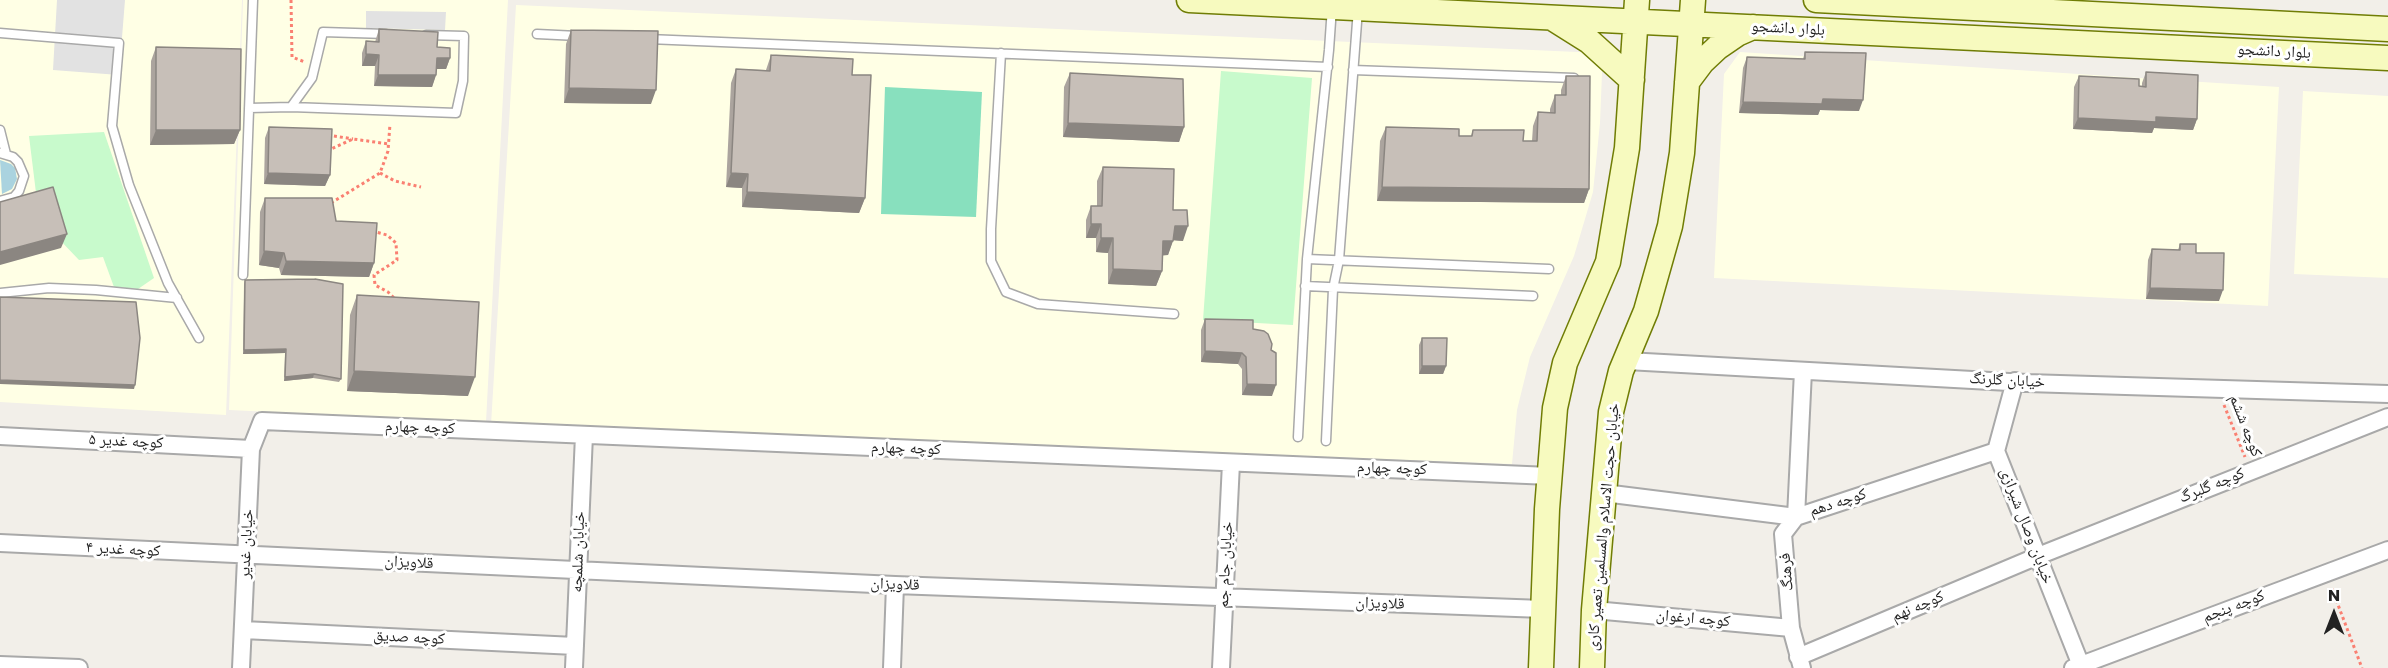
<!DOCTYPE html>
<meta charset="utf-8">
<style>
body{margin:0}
#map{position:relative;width:2388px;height:668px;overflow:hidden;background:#f2efe9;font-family:Poppins,sans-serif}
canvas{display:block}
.north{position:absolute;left:2304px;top:584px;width:60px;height:60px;-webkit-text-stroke:4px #fff;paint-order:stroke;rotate:0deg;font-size:16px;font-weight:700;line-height:24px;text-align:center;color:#222}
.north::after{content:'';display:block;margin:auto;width:21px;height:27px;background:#222;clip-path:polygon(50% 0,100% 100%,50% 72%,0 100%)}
</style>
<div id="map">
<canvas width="2388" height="668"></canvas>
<div class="north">N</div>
</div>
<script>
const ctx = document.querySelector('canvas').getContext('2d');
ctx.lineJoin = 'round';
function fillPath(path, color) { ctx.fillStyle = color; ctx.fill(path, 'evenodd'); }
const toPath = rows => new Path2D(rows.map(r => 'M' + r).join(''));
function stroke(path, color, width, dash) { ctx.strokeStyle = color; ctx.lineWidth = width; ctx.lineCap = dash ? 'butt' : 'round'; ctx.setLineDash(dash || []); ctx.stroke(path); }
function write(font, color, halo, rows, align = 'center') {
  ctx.font = font + ' Poppins,"Noto Naskh Arabic",sans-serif'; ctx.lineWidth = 6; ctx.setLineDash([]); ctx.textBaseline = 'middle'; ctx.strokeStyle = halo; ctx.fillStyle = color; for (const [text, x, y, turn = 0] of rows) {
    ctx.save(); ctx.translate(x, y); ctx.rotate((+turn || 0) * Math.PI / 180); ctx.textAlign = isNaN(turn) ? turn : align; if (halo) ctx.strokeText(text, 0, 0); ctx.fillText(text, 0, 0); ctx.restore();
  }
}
const education = toPath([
 [0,0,242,0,226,415,0,402],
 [243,0,508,0,486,422,229,410],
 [516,5,1600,53,1602,73,1600,123,1593,192,1574,256,1530,357,1517,410,1512,464,491,425],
 [1740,52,2279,87,2268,306,1714,278,1724,74],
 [2303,91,2388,96,2388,278,2294,274]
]);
const park = toPath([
 [1221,71,1312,78,1293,325,1203,320],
 [104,132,154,278,138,289,114,287,103,257,79,260,58,238,37,201,29,136]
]);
const pitch = toPath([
 [885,87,982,92,976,217,881,214]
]);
const parking = toPath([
 [57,0,125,0,119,75,53,70],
 [366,11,446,12,445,30,366,28]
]);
const water = toPath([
 [0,160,11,164,15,168,17,179,12,189,2,194]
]);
const path = toPath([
 [291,0,292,57,305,62],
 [328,135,353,139],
 [327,151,353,139,389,144],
 [380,173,395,181,421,187],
 [331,203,380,173,388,151,390,124],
 [372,231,387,235,396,243,397,260,374,275,375,285,388,292,396,300],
 [2224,405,2245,457],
 [2332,589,2362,668]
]);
const service = toPath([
 [0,33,119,43,112,126,129,185,168,283,199,338],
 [537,34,578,36],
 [648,39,1328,67],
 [1001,53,991,229,991,261,1006,292,1038,304,1174,314],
 [1353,70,1574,78],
 [291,107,456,113,463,81,464,36,426,35],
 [249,108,291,107,312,78,323,32,386,34],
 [0,130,6,154],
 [0,153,13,157,18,162,24,176,19,191,14,197,0,201],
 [1307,259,1549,269],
 [243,275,253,0],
 [1305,286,1533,296],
 [0,293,49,288,96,290,177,298],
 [1298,437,1307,259,1329,50,1332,7],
 [1326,441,1333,289,1339,260,1358,9]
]);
const minor = toPath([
 [1627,361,2027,383,2388,394],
 [2015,381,1996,451,2082,668],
 [0,436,251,449],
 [1604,493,1796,517,1996,451],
 [0,543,895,585,1543,609],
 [1594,610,1791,628],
 [243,630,575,646],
 [1798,657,2038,556,2388,417],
 [0,665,79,668],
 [241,668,251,449,262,421,1550,476],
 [574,668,584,435],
 [892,668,895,585],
 [1221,668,1231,463],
 [1802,668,1791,628,1783,534,1796,517,1803,371],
 [2073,668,2388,550]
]);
const secondary = toPath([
 [1189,0,2388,58],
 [1816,0,2388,29],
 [1554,19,1589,41,1632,80],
 [1687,82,1702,62,1718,47,1737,34,1753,27],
 [1541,668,1547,509,1555,408,1565,363,1608,262,1627,148,1637,0],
 [1592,668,1594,610,1611,412,1621,371,1646,311,1670,226,1682,153,1693,0]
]);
const wall = toPath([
 [379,29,437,47,450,58,446,69,436,69,436,75,432,87,374,86,375,66,362,66,362,53,366,41,375,42],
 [571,30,651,104,564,103,566,44],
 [156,47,240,130,234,144,150,145,151,61],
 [1805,52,1859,111,1820,110,1818,115,1739,113,1743,68,1747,57,1803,59],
 [771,55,852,75,865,198,859,213,742,207,742,188,726,187,731,83,736,69,766,70],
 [2146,72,2197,119,2193,130,2154,128,2152,133,2073,129,2074,87,2079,76,2142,87,2142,83],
 [1070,73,1184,127,1179,142,1063,137,1064,87],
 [1566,76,1589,189,1584,203,1377,201,1380,141,1386,127,1459,136,1471,136,1473,130,1523,141,1532,141,1533,126,1538,112,1550,112,1550,109,1555,95,1561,95,1561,90],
 [269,127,330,175,325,186,264,184,265,138],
 [1103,167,1173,210,1183,241,1173,240,1168,255,1162,255,1162,271,1156,286,1108,284,1108,253,1096,252,1096,238,1086,238,1086,220,1091,206,1097,206,1097,181],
 [265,198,336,221,374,263,369,277,281,275,279,268,259,265,260,212],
 [2180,244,2196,253,2219,301,2146,299,2148,260,2152,249,2178,250],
 [245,280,341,379,339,382,313,378,284,381,285,353,243,354,244,284],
 [357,295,468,396,347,391,350,315],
 [1205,319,1253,329,1271,350,1272,396,1242,395,1242,369,1238,364,1201,362,1201,330],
 [1422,338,1446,366,1443,374,1419,374,1419,345]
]);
const shadedWall = toPath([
 [366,54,379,55,375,66,362,66],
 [437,58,450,58,446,69,432,69],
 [378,75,436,75,432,87,374,86],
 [569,88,656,90,651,104,564,103],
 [1823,99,1863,100,1859,111,1820,110,1818,115,1739,113,1743,102],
 [2156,117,2197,119,2193,130,2154,128,2152,133,2073,129,2078,118],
 [1068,123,1184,127,1179,142,1063,137],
 [156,130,240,130,234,144,150,145],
 [268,173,330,175,325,186,264,184],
 [731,173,748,174,742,188,726,187],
 [1382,187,1589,189,1584,203,1377,201],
 [747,192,865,198,859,213,742,207],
 [1091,224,1101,224,1096,238,1086,238],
 [1175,226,1188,226,1183,241,1170,240],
 [67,234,61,248,0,265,0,252],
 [1101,238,1113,238,1108,253,1096,252],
 [1163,241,1173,241,1168,255,1158,256],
 [264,251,284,253,279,268,259,265],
 [286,261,374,263,369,277,281,275],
 [1113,269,1162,271,1156,286,1108,284],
 [2150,288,2223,290,2219,301,2146,299],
 [286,349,285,353,243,354,244,350],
 [1205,351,1242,353,1238,364,1201,362],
 [1422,366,1446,366,1443,374,1419,374],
 [354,371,475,377,468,396,347,391],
 [314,374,313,378,284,381,285,377],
 [0,380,135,385,134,389,0,384],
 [1247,384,1276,385,1272,396,1242,395]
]);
const building = toPath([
 [379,29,438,32,437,47,450,48,450,58,437,58,436,75,378,75,379,55,366,54,366,41,379,42,379,29],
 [571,30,658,31,656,90,569,88,571,30],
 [156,47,241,49,240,130,156,130,156,47],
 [1805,52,1866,53,1863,100,1823,99,1822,104,1743,102,1747,57,1805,59,1805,52],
 [771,55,853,59,852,75,871,75,865,198,747,192,748,174,731,173,736,69,770,71,771,55],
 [2146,72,2198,75,2197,119,2156,117,2156,122,2078,118,2079,76,2139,79,2139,86,2146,87,2146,72],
 [1070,73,1183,79,1184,127,1068,123,1070,73],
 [1566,76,1590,76,1589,189,1382,187,1386,127,1459,129,1459,136,1472,136,1473,130,1524,130,1523,141,1537,141,1538,112,1555,113,1555,95,1566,95,1566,76],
 [269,127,332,129,330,175,268,173,269,127],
 [1103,167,1174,169,1173,210,1187,210,1188,226,1175,226,1173,241,1163,241,1162,271,1113,269,1113,238,1101,238,1101,224,1091,224,1091,206,1102,206,1103,167],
 [53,187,67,234,0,252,0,202,53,187],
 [265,198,332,198,336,221,377,223,374,263,286,261,284,253,264,251,265,198],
 [2180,244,2196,244,2196,253,2224,253,2223,290,2150,288,2152,249,2180,250,2180,244],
 [315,279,343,284,341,379,314,374,285,377,286,349,244,350,245,280,315,279],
 [357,295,479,302,475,377,354,371,357,295],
 [0,297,136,302,140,338,135,385,0,380,0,297],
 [1205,319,1253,320,1253,329,1264,331,1268,334,1272,344,1271,350,1276,353,1276,385,1247,384,1246,357,1242,353,1205,351,1205,319],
 [1422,338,1447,338,1446,366,1422,366,1422,338]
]);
const streetNames = [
 ["بلوار دانشجو",1788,29,3],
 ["بلوار دانشجو",2274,52,3],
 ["خیابان گلرنگ",2007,381,3],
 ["کوچه ششم",2245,426,69],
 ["کوچه چهارم",420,428,2],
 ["کوچه غدیر ۵",126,442,3],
 ["کوچه چهارم",906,449,2],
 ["کوچه چهارم",1392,469,2],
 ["کوچه گلبرگ",2212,486,-22],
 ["کوچه دهم",1838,503,-18],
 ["خیابان وصال شیرازی",2026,526,69],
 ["خیابان حجت الاسلام والمسلمین تعمیر کاری",1604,527,-85],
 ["خیابان غدیر",247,544,-87],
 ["کوچه غدیر ۴",123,550,3],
 ["خیابان شلمچه",579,552,-88],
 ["قلاویزان",409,563,3],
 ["خیابان جام جم",1226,565,-87],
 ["فرهنگ",1787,572,-95],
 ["قلاویزان",895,585,2],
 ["قلاویزان",1380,604,2],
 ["کوچه نهم",1918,607,-23],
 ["کوچه پنجم",2234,607,-21],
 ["کوچه ارغوان",1693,619,5],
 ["کوچه صدیق",409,638,3]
];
fillPath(education, '#ffffe5');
fillPath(park, '#c8facc');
fillPath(pitch, '#88e0be');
fillPath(parking, '#e2e2e2');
fillPath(water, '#aad3df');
stroke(service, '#a9a9a9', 11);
stroke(minor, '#a9a9a9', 20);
stroke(secondary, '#707d05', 27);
stroke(path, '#fa8072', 3, [3, 3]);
stroke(service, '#fff', 8);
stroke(minor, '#fff', 16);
stroke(secondary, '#f7fabf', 24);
fillPath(wall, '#aba49e');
fillPath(shadedWall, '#8b8681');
fillPath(building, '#c7bfb8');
stroke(building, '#8b8681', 1.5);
write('16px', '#222', '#fff', streetNames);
</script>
